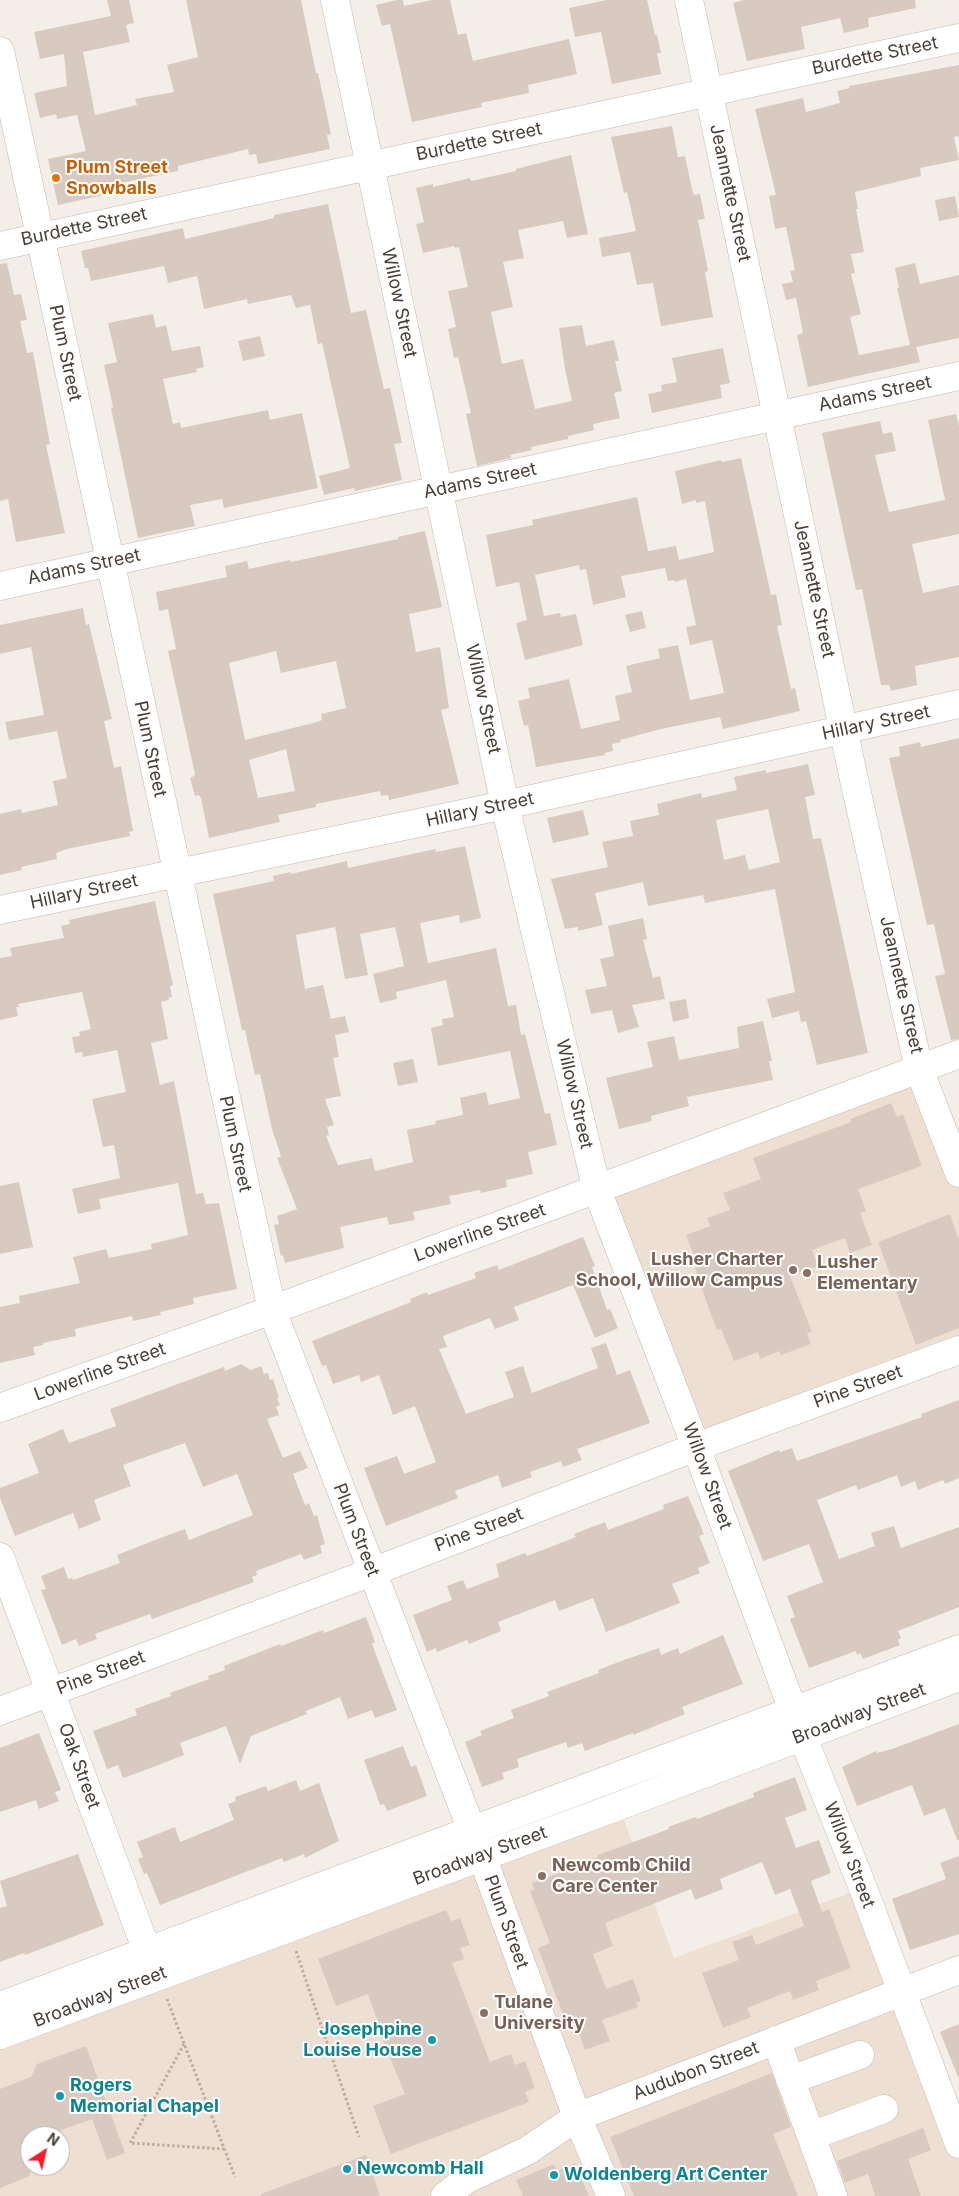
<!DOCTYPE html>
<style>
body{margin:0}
#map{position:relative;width:959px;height:2196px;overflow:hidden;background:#f4eee8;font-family:Inter,sans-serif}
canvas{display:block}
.north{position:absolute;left:20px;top:2126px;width:50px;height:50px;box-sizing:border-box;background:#fff;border:1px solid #b6b1af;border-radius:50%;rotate:35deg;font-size:14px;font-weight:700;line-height:20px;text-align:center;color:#483d37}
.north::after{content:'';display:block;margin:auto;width:18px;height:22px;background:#f81c2b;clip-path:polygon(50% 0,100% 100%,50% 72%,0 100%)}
</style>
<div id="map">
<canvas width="959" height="2196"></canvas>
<div class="north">N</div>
</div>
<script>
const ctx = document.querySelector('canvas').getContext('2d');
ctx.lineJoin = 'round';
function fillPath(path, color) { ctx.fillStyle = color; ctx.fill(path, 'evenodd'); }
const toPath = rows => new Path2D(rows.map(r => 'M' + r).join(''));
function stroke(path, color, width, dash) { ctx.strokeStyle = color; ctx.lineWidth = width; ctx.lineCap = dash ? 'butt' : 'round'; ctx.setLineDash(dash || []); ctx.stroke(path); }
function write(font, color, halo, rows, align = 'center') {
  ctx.font = font + ' Inter,sans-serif'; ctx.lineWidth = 4; ctx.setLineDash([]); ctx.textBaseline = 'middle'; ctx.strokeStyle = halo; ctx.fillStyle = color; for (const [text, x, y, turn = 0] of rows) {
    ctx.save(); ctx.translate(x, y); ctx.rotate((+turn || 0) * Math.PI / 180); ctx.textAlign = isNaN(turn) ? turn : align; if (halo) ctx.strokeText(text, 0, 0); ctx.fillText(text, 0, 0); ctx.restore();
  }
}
const education = toPath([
 [919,1069,959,1173,959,1350,696,1447,597,1190],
 [619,1806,674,1958,863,1888,959,2144,959,2196,0,2196,0,2035],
 [30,2136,60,2136,60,2166,30,2166]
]);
const building = toPath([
 [107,0,129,0,134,23,126,25,130,42,83,52,95,115,137,105,135,99,174,92,167,65,198,57,186,0,301,0,316,73,318,73,331,134,327,135,330,149,258,164,256,154,249,155,248,149,178,166,178,171,112,185,113,193,58,205,48,159,86,151,77,115,57,119,56,114,40,118,34,93,67,86,64,54,40,59,34,32,111,16],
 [397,0,403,0,404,6,432,0,450,0,458,35,466,33,473,61,569,39,577,74,528,85,529,93,481,103,482,107,412,122,390,24,382,26,376,5],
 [607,0,647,0,655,35,657,35,661,53,657,53,661,74,612,84,601,32,575,37,569,8],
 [744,0,915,0,916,8,868,18,869,27,844,33,840,18,801,27,805,49,747,61,733,3],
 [959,65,959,136,954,137,959,160,920,168,921,176,855,192,858,209,856,209,864,252,851,254,855,273,851,274,861,314,850,317,859,355,910,345,897,288,899,288,895,268,915,263,920,284,959,275,959,338,916,347,920,362,808,387,797,335,803,333,796,298,786,300,782,284,793,282,790,271,795,270,786,227,775,229,769,196,776,195,755,109,803,98,806,112,840,103,837,91,850,88,849,86],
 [672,126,678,157,685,156,692,189,694,195,700,194,705,219,698,220,708,271,705,272,713,317,661,326,653,283,637,285,630,252,602,257,599,238,636,231,627,192,624,193,611,137],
 [571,155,588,234,567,238,563,221,518,230,524,258,503,262,513,307,491,312,502,364,523,359,535,409,572,401,565,369,559,328,582,325,586,346,614,340,619,361,615,361,622,391,614,393,620,418,593,424,594,430,568,436,568,439,531,447,532,450,510,455,511,458,477,466,466,414,471,413,458,357,454,358,448,329,456,327,448,291,468,287,459,247,455,248,454,246,423,253,416,224,424,222,416,188,433,184,433,187,470,178,471,181,516,171,516,169],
 [955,196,959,217,939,221,935,200],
 [328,204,351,313,366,310,384,389,390,388,402,443,394,444,402,480,355,491,354,488,324,495,319,476,350,468,322,343,318,344,310,305,296,308,291,295,248,304,247,299,204,309,197,276,168,283,164,266,91,281,88,268,85,268,81,251,183,228,185,239,274,218,274,215],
 [7,263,14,295,21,294,27,320,20,321,27,353,33,352,50,444,46,445,65,533,16,542,8,499,0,501,0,264],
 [153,314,156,328,166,325,172,351,200,346,204,367,196,369,197,372,163,379,173,424,180,422,181,428,268,410,270,420,302,413,318,488,224,508,222,499,190,505,195,526,138,538,111,408,113,407,104,365,117,362,108,323],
 [260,336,265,356,243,361,238,341],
 [723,348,730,383,720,385,722,398,652,413,648,394,662,391,661,385,677,382,672,358],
 [956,414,959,426,959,534,912,544,923,593,959,585,959,657,915,666,917,685,891,691,889,685,881,685,862,589,856,590,822,433,880,421,883,434,892,432,896,451,875,455,889,512,945,500,928,420],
 [741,458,771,595,776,594,782,625,777,626,791,689,795,688,800,711,723,729,720,717,661,729,620,740,621,742,612,744,613,751,605,753,605,755,536,767,528,725,524,726,518,701,530,698,528,688,569,679,581,729,620,720,615,696,632,692,626,666,660,658,658,649,678,645,690,700,724,693,712,640,690,645,686,627,696,625,686,579,675,582,674,580,668,581,665,568,621,576,626,597,593,605,586,569,580,570,579,565,535,575,544,616,560,613,561,617,576,614,583,645,525,660,516,623,527,620,519,582,496,587,486,535,533,525,532,520,637,497,648,551,676,546,679,560,714,552,705,501,696,503,696,500,682,504,675,471,721,460,722,462],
 [425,531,442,607,409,614,416,652,440,647,449,708,441,710,459,784,389,800,388,795,381,796,380,791,316,804,316,807,278,815,280,822,209,838,201,798,199,795,195,796,190,778,194,776,195,774,168,651,176,649,168,609,159,611,156,592,227,577,225,566,247,561,249,569,290,560,291,562,398,539,398,537],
 [276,651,281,673,336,661,346,708,321,714,322,720,317,722,245,740,229,663],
 [286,749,295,791,258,798,249,760],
 [83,608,86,625,89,624,112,719,104,721,114,768,121,766,133,831,129,832,130,836,67,849,56,853,57,859,21,867,22,870,0,875,0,814,21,809,22,813,58,805,53,781,67,778,57,731,9,740,5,722,44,715,31,647,0,654,0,625],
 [642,611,646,628,630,632,625,615],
 [959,738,959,1039,951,1040,935,976,945,974,934,924,927,925,889,758,900,756,899,747,920,742,921,747],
 [808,764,815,795,805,797,813,839,821,838,868,1053,817,1065,806,1021,801,1022,799,1011,772,1018,767,999,795,992,775,889,705,903,703,895,648,906,643,882,595,893,603,925,578,931,578,927,565,929,551,879,608,867,602,842,633,836,630,821,659,815,657,804,701,793,702,798,737,790,734,777,766,770,766,773],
 [768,809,780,862,749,870,745,855,724,860,716,820],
 [583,810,589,835,553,843,547,818],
 [465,846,481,918,460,923,459,915,420,923,428,963,496,948,508,1006,516,1005,521,1035,525,1034,545,1114,550,1113,557,1145,528,1152,533,1174,506,1180,507,1187,481,1193,480,1190,449,1196,451,1204,413,1212,415,1220,389,1225,387,1217,340,1227,344,1248,285,1263,283,1255,281,1256,274,1225,279,1224,277,1216,297,1209,277,1158,281,1156,272,1129,260,1074,255,1075,245,1030,242,1030,213,894,274,881,273,876,291,872,291,874,347,861,348,868,435,849,436,852],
 [335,927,345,979,368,975,360,934,395,927,404,966,373,974,380,1003,397,999,396,992,446,980,454,1017,442,1019,443,1025,431,1028,438,1066,510,1051,520,1098,489,1105,486,1092,460,1098,463,1115,435,1121,436,1124,407,1130,413,1162,375,1171,372,1158,338,1165,326,1136,329,1135,327,1127,334,1125,325,1099,341,1096,333,1058,339,1057,335,1035,349,1032,345,1016,331,1019,323,985,305,989,296,935],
 [155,901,173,985,170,986,172,997,168,998,169,1000,161,1002,168,1039,151,1043,160,1085,174,1081,196,1194,203,1193,206,1204,219,1203,237,1289,193,1298,194,1304,160,1312,161,1315,133,1321,132,1316,75,1329,76,1336,43,1343,43,1345,33,1347,35,1355,0,1363,0,1307,20,1303,19,1296,80,1283,73,1257,106,1249,109,1258,152,1249,151,1244,188,1235,178,1183,99,1199,101,1209,78,1214,72,1189,120,1178,114,1145,103,1147,92,1099,126,1092,117,1050,83,1057,82,1052,75,1053,72,1037,80,1036,79,1032,91,1029,82,992,18,1004,19,1007,16,1007,18,1016,0,1020,0,958,12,956,10,948,64,938,61,926,70,924,69,920],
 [643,918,647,939,643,940,653,978,660,976,665,999,632,1005,639,1027,618,1033,612,1010,591,1014,585,990,607,986,600,959,614,956,608,926],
 [686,999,689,1018,673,1022,669,1002],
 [763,1021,772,1061,769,1061,773,1080,687,1097,689,1106,651,1116,652,1121,619,1129,606,1078,653,1067,647,1042,674,1036,679,1060,739,1048,737,1027],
 [413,1059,418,1082,398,1086,393,1063],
 [891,1103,897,1117,903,1114,922,1166,858,1189,866,1211,860,1213,872,1245,850,1253,845,1238,812,1250,818,1266,790,1276,812,1332,807,1333,811,1344,781,1355,779,1351,760,1359,758,1352,734,1361,721,1329,717,1330,709,1309,695,1268,698,1267,686,1235,710,1226,707,1218,730,1210,723,1193,761,1179,753,1158,851,1122,850,1119],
 [19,1182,33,1247,0,1254,0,1186],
 [950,1214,959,1240,959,1328,916,1345,878,1242],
 [583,1237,595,1266,592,1267,607,1310,610,1309,618,1328,595,1338,573,1285,514,1307,519,1320,495,1329,490,1318,443,1336,447,1347,439,1349,466,1414,514,1397,505,1372,523,1366,532,1393,598,1368,591,1348,606,1343,617,1375,630,1370,650,1423,577,1449,582,1460,563,1467,561,1461,530,1472,532,1477,502,1488,498,1475,455,1491,458,1498,386,1526,364,1468,397,1456,404,1474,436,1462,415,1406,393,1415,379,1375,361,1382,359,1375,333,1384,326,1365,322,1366,312,1341,411,1302,410,1299,427,1292,428,1295,476,1278,474,1273,497,1265,499,1270],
 [241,1364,251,1370,261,1366,264,1374,268,1373,270,1380,273,1379,279,1398,277,1398,280,1405,276,1407,279,1415,267,1419,283,1458,300,1451,308,1468,293,1474,305,1505,309,1503,314,1516,317,1515,325,1544,320,1546,322,1553,304,1560,301,1554,256,1571,257,1575,252,1577,254,1582,152,1619,150,1614,95,1634,97,1639,79,1646,76,1639,62,1645,41,1590,46,1589,41,1576,64,1567,68,1579,72,1578,73,1580,120,1563,117,1555,155,1540,185,1529,189,1540,253,1515,237,1474,203,1487,185,1443,123,1465,131,1486,94,1500,101,1520,79,1529,73,1513,15,1536,0,1498,0,1488,39,1473,28,1444,63,1429,69,1443,116,1426,110,1409,224,1367,225,1371],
 [959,1400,959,1478,945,1484,943,1480,918,1490,915,1481,901,1487,897,1475,858,1490,856,1485,817,1500,839,1559,875,1546,871,1533,894,1526,901,1548,959,1527,959,1607,898,1631,901,1638,898,1640,900,1645,863,1659,860,1653,857,1655,856,1651,809,1668,790,1619,795,1617,787,1596,823,1582,809,1544,763,1561,728,1471,779,1450,780,1452,792,1448,797,1461,922,1417,921,1414],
 [688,1496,704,1534,699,1536,710,1563,698,1568,700,1573,672,1584,680,1603,606,1632,593,1598,559,1611,555,1600,498,1622,501,1631,469,1644,467,1640,437,1652,436,1648,427,1652,413,1615,452,1600,447,1586,463,1580,467,1589,499,1577,496,1564,525,1553,527,1556,576,1537,574,1534,605,1522,608,1530,664,1509,663,1505],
 [366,1617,375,1642,372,1644,397,1710,375,1718,372,1710,348,1719,340,1697,306,1711,307,1714,251,1736,240,1764,226,1726,180,1743,184,1755,148,1769,123,1778,118,1765,107,1769,93,1731,137,1715,135,1709,171,1696,170,1693,209,1679,208,1676,225,1670,224,1666,280,1644,281,1646,323,1630,324,1633],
 [723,1635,743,1684,682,1707,685,1714,633,1735,633,1733,585,1751,582,1743,568,1748,566,1742,517,1759,519,1767,502,1773,504,1779,482,1787,465,1742,482,1735,480,1731,514,1718,511,1710,549,1696,547,1692,599,1673,598,1670,624,1660,659,1648,661,1655,678,1648,680,1654],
 [959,1724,959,1840,957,1840,945,1808,924,1816,912,1785,857,1806,842,1767,876,1751,877,1753,892,1749],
 [39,1733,61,1790,55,1792,59,1801,39,1809,36,1800,0,1812,0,1748],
 [403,1746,411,1767,416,1765,427,1796,387,1811,384,1804,380,1805,364,1760],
 [795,1777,807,1810,785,1818,796,1848,819,1840,831,1873,811,1881,822,1912,829,1909,851,1968,816,1981,819,1990,793,2000,790,1991,747,2008,751,2017,723,2028,702,1973,739,1960,732,1942,752,1935,756,1945,804,1926,790,1889,775,1895,762,1862,720,1879,723,1889,695,1900,691,1889,605,1923,613,1946,593,1954,606,1989,633,1979,641,2001,636,2003,638,2007,602,2020,610,2041,585,2050,575,2022,567,2025,538,1948,550,1943,530,1891,534,1890,532,1883,578,1866,577,1865,598,1857,598,1855,669,1829,668,1827,696,1817,697,1819,754,1797,753,1793],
 [296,1780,300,1791,319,1783,339,1841,305,1858,304,1854,284,1862,282,1858,160,1905,147,1873,144,1874,138,1859,143,1857,137,1842,175,1827,180,1842,234,1820,228,1804,236,1801,235,1797,266,1786,268,1791],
 [78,1854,104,1925,25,1955,24,1953,0,1962,0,1908,7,1906,0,1881],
 [959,1856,959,1934,910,1950,892,1899,946,1879,940,1863],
 [446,1910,451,1921,460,1918,470,1945,460,1948,464,1959,452,1963,490,2062,511,2054,515,2065,525,2061,535,2088,525,2092,529,2102,391,2154,373,2106,405,2094,379,2031,381,2031,368,1994,336,2006,318,1959],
 [959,2024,959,2076,958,2077,940,2032],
 [86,2046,125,2153,107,2160,92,2119,45,2136,30,2136,30,2176,0,2188,0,2089,31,2077,37,2064],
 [772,2073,791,2127,773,2134,798,2196,634,2196,610,2137],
 [923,2128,931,2150,908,2159,921,2196,875,2196,868,2174,845,2183,837,2161],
 [366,2155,380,2196,261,2196,261,2194],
 [575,2163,589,2196,523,2196,516,2180,554,2164,557,2171]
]);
const path = toPath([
 [296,1951,359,2137],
 [167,1999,235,2177],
 [184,2044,130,2143,224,2149]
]);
const minor = toPath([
 [335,0,505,805,597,1190,696,1447,802,1735,863,1888,959,2144],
 [689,0,853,775,919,1069,959,1173],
 [0,51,272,1310,489,1875,577,2117,611,2196],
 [0,246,959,38],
 [0,586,959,376],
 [0,910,505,805,959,704],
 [0,1408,272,1310,959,1054],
 [0,1557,153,1967],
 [0,1711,372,1572,696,1447,959,1350],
 [0,2006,959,1649],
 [0,2035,619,1806,959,1677],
 [776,2040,833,2196],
 [790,2080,860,2055],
 [811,2136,884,2109],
 [445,2196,467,2179,527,2151,577,2117,959,1970]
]);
const markers = [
 [56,178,5,"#e8710a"],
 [793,1270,5,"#8d6e63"],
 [807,1273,5,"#8d6e63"],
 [542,1876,5,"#8d6e63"],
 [484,2013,5,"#8d6e63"],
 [432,2040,5,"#0f9aa8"],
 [60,2096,5,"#0f9aa8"],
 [347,2169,5,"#0f9aa8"],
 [554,2175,5,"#0f9aa8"]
];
const streetNames = [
 ["Burdette Street",875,56,-12],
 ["Burdette Street",479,142,-12],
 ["Jeannette Street",730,193,78],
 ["Burdette Street",84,227,-12],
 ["Willow Street",399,303,78],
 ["Plum Street",65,353,78],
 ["Adams Street",875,394,-12],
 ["Adams Street",480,481,-12],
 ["Adams Street",84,567,-12],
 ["Jeannette Street",814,589,78],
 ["Willow Street",483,699,78],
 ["Hillary Street",876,723,-12],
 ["Plum Street",150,749,78],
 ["Hillary Street",480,810,-12],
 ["Hillary Street",84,892,-12],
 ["Jeannette Street",901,985,77],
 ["Willow Street",574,1094,77],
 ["Plum Street",235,1144,78],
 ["Lowerline Street",480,1233,-20],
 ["Lowerline Street",100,1372,-20],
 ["Pine Street",858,1387,-20],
 ["Willow Street",707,1476,70],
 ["Plum Street",356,1530,69],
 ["Pine Street",479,1530,-21],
 ["Pine Street",101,1673,-21],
 ["Broadway Street",859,1714,-21],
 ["Oak Street",79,1766,70],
 ["Willow Street",849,1855,69],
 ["Broadway Street",480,1856,-20],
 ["Plum Street",506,1922,70],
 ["Broadway Street",100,1997,-21],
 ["Audubon Street",696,2071,-21]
];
const foodNames = [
 ["Plum Street",66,168],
 ["Snowballs",66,189]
];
const educationNames = [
 ["Lusher Charter",783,1260,"right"],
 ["School, Willow Campus",783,1281,"right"],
 ["Lusher",817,1263],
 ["Elementary",817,1284],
 ["Newcomb Child",552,1866],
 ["Care Center",552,1887],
 ["Tulane",494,2003],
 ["University",494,2024]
];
const cultureNames = [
 ["Josephpine",422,2030,"right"],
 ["Louise House",422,2051,"right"],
 ["Rogers",70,2086],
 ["Memorial Chapel",70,2107],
 ["Newcomb Hall",357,2169],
 ["Woldenberg Art Center",564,2175]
];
fillPath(education, '#ede0d3');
fillPath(building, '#d9cac1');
stroke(minor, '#c3b7ae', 29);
stroke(path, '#c1ac9c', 3, [2.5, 2.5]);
stroke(minor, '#fff', 28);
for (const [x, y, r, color] of markers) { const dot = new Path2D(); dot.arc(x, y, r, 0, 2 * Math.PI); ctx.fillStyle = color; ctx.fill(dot); stroke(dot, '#fff', 2); }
write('18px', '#483d37', '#fff', streetNames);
write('bold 18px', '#c56008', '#fff', foodNames, 'left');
write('bold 18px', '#785e54', '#fff', educationNames, 'left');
write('bold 18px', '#0d838f', '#fff', cultureNames, 'left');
</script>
